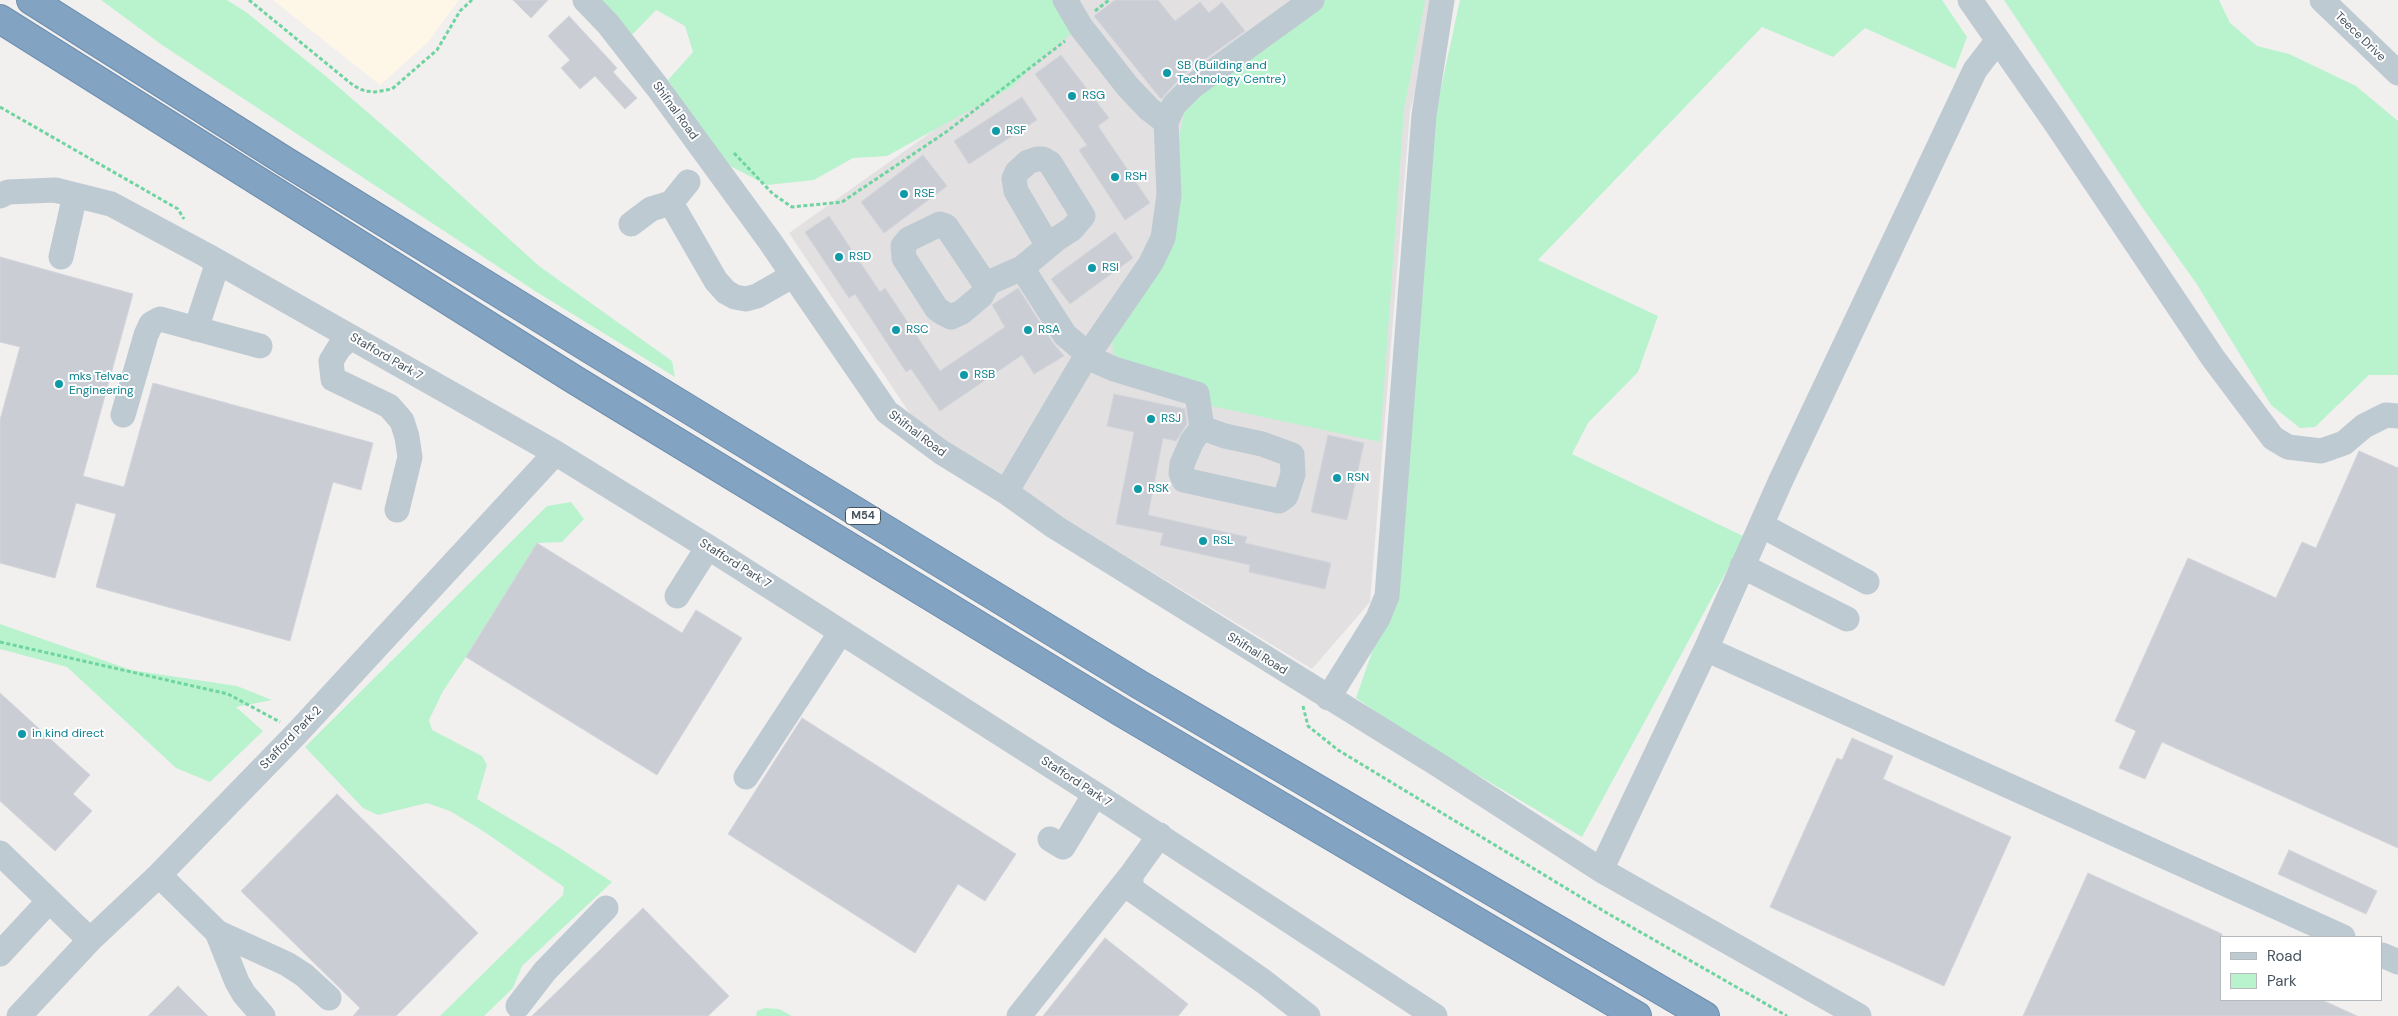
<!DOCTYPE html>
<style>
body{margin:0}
#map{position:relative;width:2398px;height:1016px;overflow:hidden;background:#f2efef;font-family:"DM Sans",sans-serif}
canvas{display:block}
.legend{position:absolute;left:2220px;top:936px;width:162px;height:65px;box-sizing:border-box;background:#fff;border:1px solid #b5babf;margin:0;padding:6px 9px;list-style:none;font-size:15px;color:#45535e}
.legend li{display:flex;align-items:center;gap:10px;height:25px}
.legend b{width:25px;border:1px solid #b5babf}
</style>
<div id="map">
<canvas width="2398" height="1016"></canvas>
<ul class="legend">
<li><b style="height:6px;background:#becad2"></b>Road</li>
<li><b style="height:14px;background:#b9f3ce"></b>Park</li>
</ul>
</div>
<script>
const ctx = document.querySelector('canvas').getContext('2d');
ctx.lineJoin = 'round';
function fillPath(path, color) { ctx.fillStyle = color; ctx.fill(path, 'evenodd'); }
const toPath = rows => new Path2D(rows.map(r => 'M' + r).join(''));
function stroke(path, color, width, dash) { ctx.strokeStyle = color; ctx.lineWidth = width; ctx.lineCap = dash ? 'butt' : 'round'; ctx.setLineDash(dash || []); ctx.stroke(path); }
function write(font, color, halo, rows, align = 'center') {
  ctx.font = font + ' "DM Sans",sans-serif'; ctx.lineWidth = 4; ctx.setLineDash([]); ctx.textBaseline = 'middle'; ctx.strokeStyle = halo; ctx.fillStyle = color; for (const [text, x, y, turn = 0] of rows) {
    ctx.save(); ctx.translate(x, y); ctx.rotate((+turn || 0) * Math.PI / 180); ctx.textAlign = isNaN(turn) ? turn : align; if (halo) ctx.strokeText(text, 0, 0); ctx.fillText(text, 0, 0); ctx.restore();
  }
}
const commercial = toPath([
 [273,0,459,0,428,42,380,85]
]);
const education = toPath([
 [1056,0,1438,0,1410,112,1370,602,1312,669,923,433,789,233,1074,31]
]);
const green = toPath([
 [101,0,227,0,246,12,328,78,402,142,539,266,672,361,675,377,535,291,162,45],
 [591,0,1056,0,1075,31,1040,58,1012,87,887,156,853,158,814,180,767,185,730,166,697,124,668,80,693,52,685,26,656,10,629,38],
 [1322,0,1424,0,1425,2,1404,109,1380,442,1207,405,1113,354,1112,339,1177,203,1180,133,1184,113,1202,94],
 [1460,0,1942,0,1967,37,1955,69,1865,28,1833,57,1762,27,1538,260,1658,316,1638,372,1588,423,1572,454,1745,537,1582,837,1405,732,1356,698,1391,597,1434,120],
 [2004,0,2219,0,2230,23,2257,46,2289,54,2356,86,2398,121,2398,375,2369,375,2315,427,2300,428,2271,405,2196,283,2142,207],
 [571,502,584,519,562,542,537,543,466,657,443,691,429,720,432,730,482,756,487,765,477,799,563,850,612,882,522,966,513,988,484,1016,440,1016,563,895,564,887,483,831,450,811,427,803,378,815,363,808,305,747,547,506],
 [0,624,131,670,237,686,272,700,236,707,263,731,210,782,176,768,67,667,0,649],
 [765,1008,779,1009,792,1016,756,1016,757,1011]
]);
const building = toPath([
 [513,0,548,0,531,18,513,0],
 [1115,0,1158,0,1175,21,1200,2,1209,13,1222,2,1245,31,1184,74,1161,99,1094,16,1115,0],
 [569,16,617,68,613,72,637,98,625,109,595,76,580,89,561,68,570,60,548,36,569,16],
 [1061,55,1109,118,1098,126,1150,203,1125,220,1079,150,1087,145,1035,74,1061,55],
 [1022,97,1037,120,969,164,954,141,1022,97],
 [923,155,947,186,884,233,861,202,923,155],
 [829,216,880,292,885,288,940,371,1005,327,992,305,1018,288,1053,343,1064,356,1034,374,1022,355,940,411,911,369,906,372,855,294,849,298,805,232,829,216],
 [1115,232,1133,258,1070,304,1051,279,1115,232],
 [0,257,133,294,83,476,124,487,153,383,373,443,361,490,333,482,290,641,96,587,116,514,76,503,55,578,0,563,0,420,20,347,0,342,0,257],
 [1114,394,1185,409,1187,424,1176,441,1163,438,1148,515,1247,537,1245,543,1331,563,1325,589,1249,572,1250,565,1160,545,1163,533,1116,524,1134,432,1107,426,1114,394],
 [1328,435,1364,443,1347,520,1311,512,1328,435],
 [2359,451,2398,468,2398,848,2162,742,2145,779,2119,768,2136,731,2115,721,2188,558,2276,598,2302,542,2316,548,2359,451],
 [537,543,682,633,696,610,742,638,657,775,466,657,537,543],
 [0,693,90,775,73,794,92,811,55,851,0,801,0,693],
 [802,718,1016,854,985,901,958,884,915,953,728,834,802,718],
 [1852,738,1893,756,1883,779,2011,837,1944,986,1770,907,1837,758,1842,760,1852,738],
 [337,794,478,933,396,1016,353,1016,360,1008,241,891,337,794],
 [2289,850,2377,891,2366,914,2278,874,2289,850],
 [2088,873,2222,934,2222,1000,2322,1000,2357,1016,2023,1016,2088,873],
 [643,908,729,996,708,1016,532,1016,643,908],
 [1105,938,1188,1004,1178,1016,1043,1016,1105,938],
 [178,986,208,1016,148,1016,178,986]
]);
const path = toPath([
 [249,0,354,86,365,91,375,92,392,89,437,50,460,11,472,0],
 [1095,11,1109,0],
 [0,107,178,209,184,219],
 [734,153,773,194,792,207,842,202,946,132,1065,41],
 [0,642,228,694,280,722],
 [1303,706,1308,726,1338,750,1607,913,1787,1016]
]);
const minor = toPath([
 [585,0,608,24,658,88,769,240,887,412,941,452,1006,492,1055,527,1440,766,1601,870,1859,1016],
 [1065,0,1081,27,1128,87,1149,109,1166,122],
 [1970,0,2055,122,2213,358,2273,438,2288,447,2321,451,2344,443,2364,426,2386,415,2398,416],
 [2322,0,2398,73],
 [0,196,8,192,55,190,111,204,206,255,554,452,708,547,1095,794,1435,1016],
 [671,203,716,281,726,292,735,297,746,299,757,296,792,276],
 [631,224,651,209,671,203,688,182],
 [61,257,75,195],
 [1022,268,1058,238,1072,229,1083,216,1050,163,1043,159,1037,159,1028,162,1017,172,1014,179,1016,191,1023,203,1048,246],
 [988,283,981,296,962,312,951,317,943,313,937,309,904,258,903,246,909,239,940,224,946,226,983,281,988,283,1022,268,1065,335,1096,361,1114,369,1197,394,1202,428,1225,436,1262,444,1292,455,1293,474,1286,496,1279,501,1184,480,1181,473,1182,464,1192,441,1202,428],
 [196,329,218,262],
 [351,337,339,348,331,361,333,379,389,406,402,421,407,437,410,457,397,510],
 [123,415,146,335,151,324,160,319,260,346],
 [1006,492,1081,365,1151,263,1163,238,1169,195,1166,122,1174,105,1193,86,1312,0],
 [1761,525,1867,582],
 [1742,566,1847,619],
 [677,596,708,547],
 [1706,649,1781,480,1975,70,1998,40],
 [1328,698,1378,618,1387,596,1424,115,1442,0],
 [746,777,841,632],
 [1160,835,1131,875,1131,889,1263,981,1308,1016],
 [1050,839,1063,847,1095,794],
 [0,853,90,940],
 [1601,870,1706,649,2343,937],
 [159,875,217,932,287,964,304,975,329,998],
 [217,932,237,982,244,994,263,1016],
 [0,954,49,901],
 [2382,955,2398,962],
 [518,1006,545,971,606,908],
 [19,1016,90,940,159,875,298,732,549,460,554,452],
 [1019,1016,1131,875]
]);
const highway = toPath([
 [31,0,285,161,595,352,1140,685,1705,1016],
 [0,19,575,380,1121,712,1637,1016]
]);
const markers = [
 [1167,73,5,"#0f9aa8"],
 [1072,96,5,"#0f9aa8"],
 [996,131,5,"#0f9aa8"],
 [1115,177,5,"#0f9aa8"],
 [904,194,5,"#0f9aa8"],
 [839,257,5,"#0f9aa8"],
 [1092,268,5,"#0f9aa8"],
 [896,330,5,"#0f9aa8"],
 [1028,330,5,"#0f9aa8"],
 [964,375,5,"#0f9aa8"],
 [59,384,5,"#0f9aa8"],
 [1151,419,5,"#0f9aa8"],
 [1337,478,5,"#0f9aa8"],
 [1138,489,5,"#0f9aa8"],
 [1203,541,5,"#0f9aa8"],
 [22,734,5,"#0f9aa8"]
];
const shields = [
 [863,516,35]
];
const shieldNames = [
 ["M54",863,516]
];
const streetNames = [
 ["Teece Drive",2360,37,44],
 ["Shifnal Road",675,111,54],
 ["Stafford Park 7",386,357,30],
 ["Shifnal Road",917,434,37],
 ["Stafford Park 7",735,564,32],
 ["Shifnal Road",1257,654,32],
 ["Stafford Park 2",291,738,-46],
 ["Stafford Park 7",1076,782,33]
];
const cultureNames = [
 ["SB (Building and",1177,66],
 ["Technology Centre)",1177,80],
 ["RSG",1082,96],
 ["RSF",1006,131],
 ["RSH",1125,177],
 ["RSE",914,194],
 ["RSD",849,257],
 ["RSI",1102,268],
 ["RSC",906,330],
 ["RSA",1038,330],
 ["RSB",974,375],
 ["mks Telvac",69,377],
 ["Engineering",69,391],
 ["RSJ",1161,419],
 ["RSN",1347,478],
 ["RSK",1148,489],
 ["RSL",1213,541],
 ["in kind direct",32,734]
];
fillPath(commercial, '#fef6e7');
fillPath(education, '#e3e0e1');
fillPath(green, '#b9f3ce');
fillPath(building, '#caced4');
stroke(building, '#d2d5db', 1);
stroke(highway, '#6d8eae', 30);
stroke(path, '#6ed4a0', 3, [4, 2.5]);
stroke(minor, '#becad2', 25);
stroke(highway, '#82a3c2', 28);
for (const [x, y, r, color] of markers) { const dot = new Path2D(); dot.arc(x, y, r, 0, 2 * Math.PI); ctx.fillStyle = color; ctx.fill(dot); stroke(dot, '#fff', 2); }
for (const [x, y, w] of shields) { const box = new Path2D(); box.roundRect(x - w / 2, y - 8.5, w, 17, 4); ctx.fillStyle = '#fff'; ctx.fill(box); stroke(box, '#45535e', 1); }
write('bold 11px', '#45535e', null, shieldNames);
write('12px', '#45535e', '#fff', streetNames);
write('12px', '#0d838f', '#fff', cultureNames, 'left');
</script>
